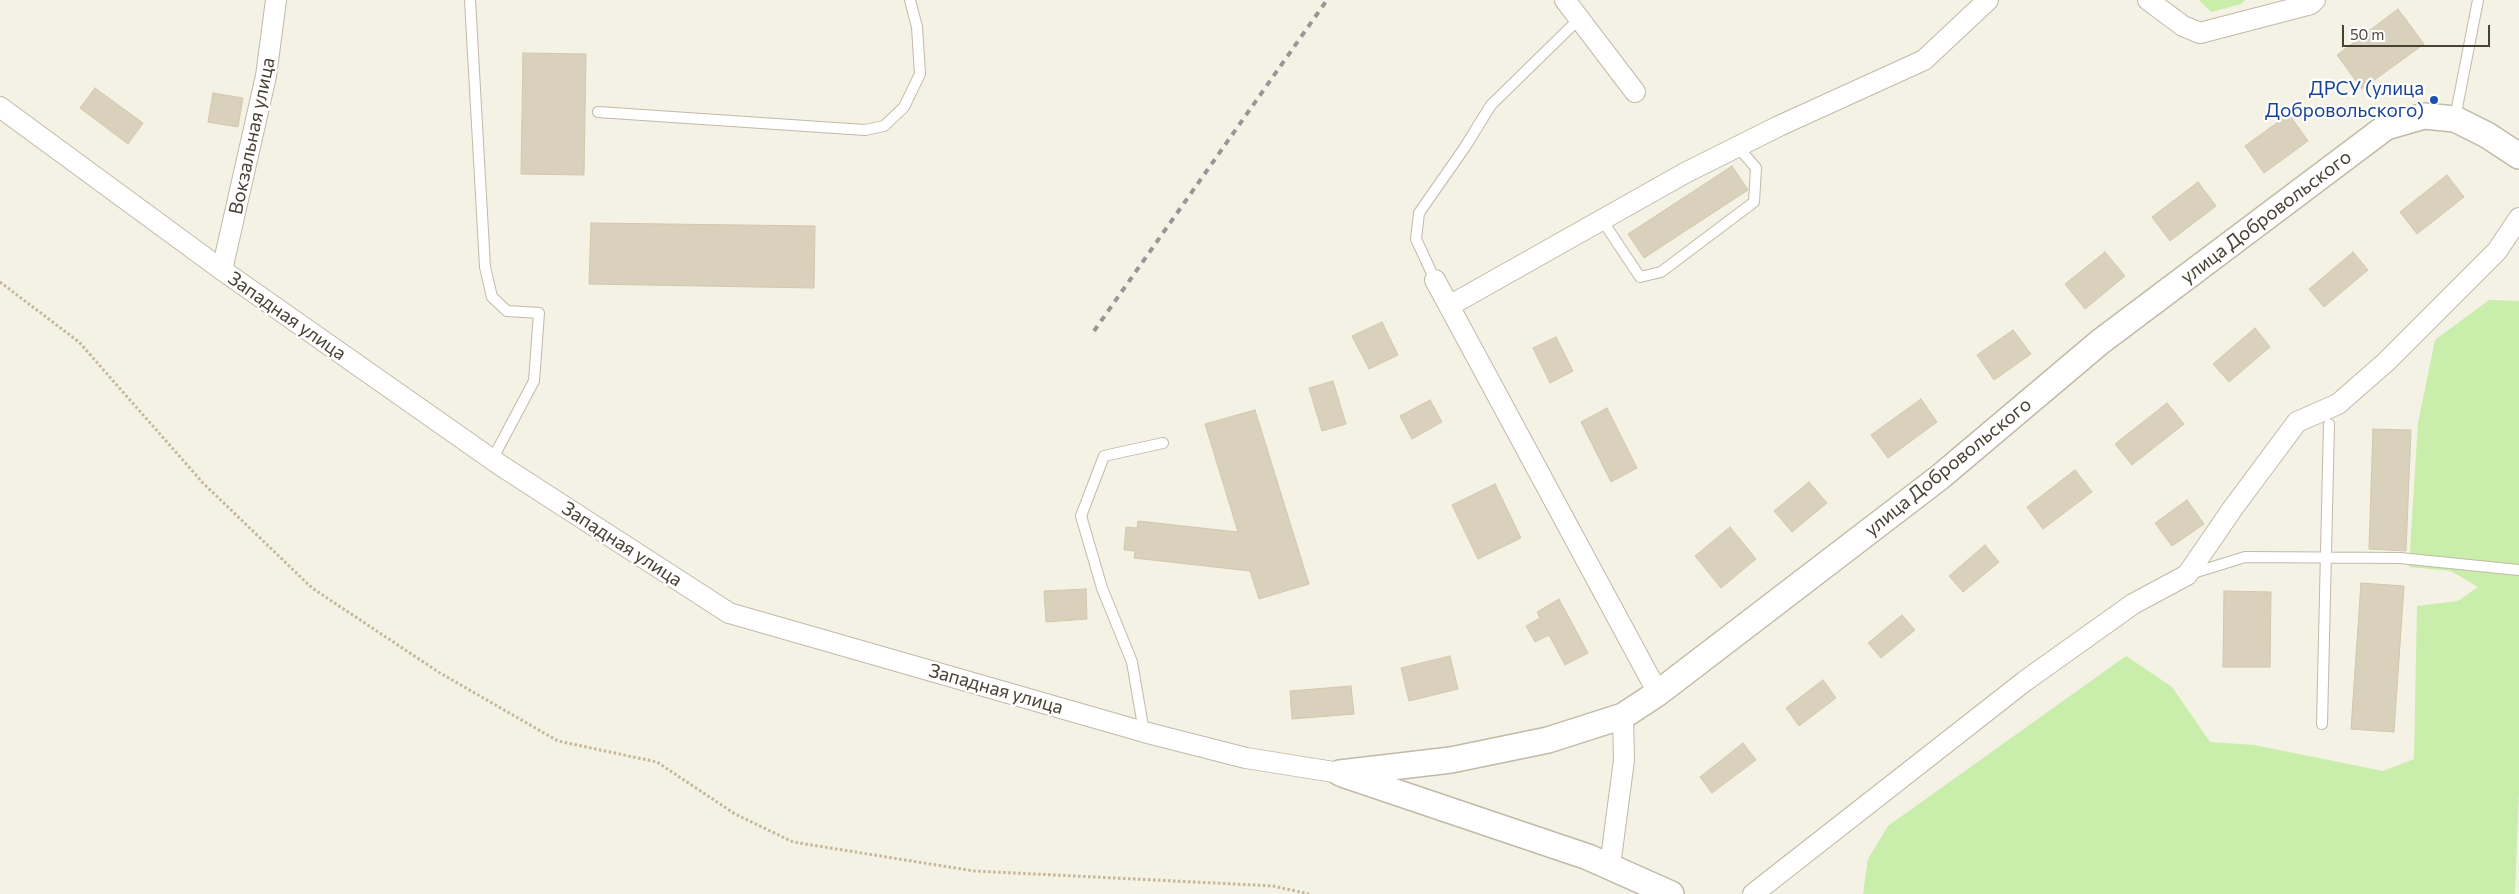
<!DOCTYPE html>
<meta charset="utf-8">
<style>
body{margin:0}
#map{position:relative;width:2519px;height:894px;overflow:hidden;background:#f4f1e5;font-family:Commissioner,sans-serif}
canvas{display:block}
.scale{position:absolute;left:2342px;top:25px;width:148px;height:22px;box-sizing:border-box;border:2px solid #484234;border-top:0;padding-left:6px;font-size:15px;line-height:18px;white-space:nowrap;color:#484234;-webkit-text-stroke:4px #fff;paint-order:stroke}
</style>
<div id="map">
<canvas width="2519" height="894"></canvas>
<div class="scale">50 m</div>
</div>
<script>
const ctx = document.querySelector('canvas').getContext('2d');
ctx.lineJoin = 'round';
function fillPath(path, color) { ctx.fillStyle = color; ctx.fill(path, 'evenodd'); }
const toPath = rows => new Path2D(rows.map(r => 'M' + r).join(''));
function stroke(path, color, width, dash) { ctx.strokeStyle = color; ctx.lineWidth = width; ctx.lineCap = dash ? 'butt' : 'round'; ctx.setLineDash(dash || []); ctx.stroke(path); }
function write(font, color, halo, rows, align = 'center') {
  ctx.font = font + ' Commissioner,sans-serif'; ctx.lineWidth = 4.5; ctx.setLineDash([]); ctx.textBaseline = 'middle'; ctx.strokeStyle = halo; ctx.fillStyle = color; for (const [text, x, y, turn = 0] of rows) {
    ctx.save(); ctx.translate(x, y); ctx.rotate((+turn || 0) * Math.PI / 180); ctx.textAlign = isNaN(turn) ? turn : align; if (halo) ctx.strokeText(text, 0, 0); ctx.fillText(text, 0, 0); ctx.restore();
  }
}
const green = toPath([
 [2199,0,2245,0,2241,4,2211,12],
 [2489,300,2519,301,2519,791,2515,894,1863,894,1868,859,1888,826,2126,656,2172,687,2210,742,2254,745,2383,771,2414,759,2417,606,2458,601,2478,587,2451,571,2409,567,2418,423,2435,340]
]);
const building = toPath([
 [2398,9,2424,44,2362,89,2337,55,2398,9],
 [523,53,586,54,584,175,521,174,523,53],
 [95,88,143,123,128,144,80,108,95,88],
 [213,93,243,98,238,127,208,122,213,93],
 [2289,114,2308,141,2264,173,2245,146,2289,114],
 [1732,166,1748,190,1644,258,1628,234,1732,166],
 [2447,175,2464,197,2417,234,2400,212,2447,175],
 [2198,182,2216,206,2170,241,2152,217,2198,182],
 [591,223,815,226,814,288,589,284,591,223],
 [2105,252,2125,276,2085,309,2065,284,2105,252],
 [2353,252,2368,270,2324,307,2309,289,2353,252],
 [1382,322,1398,355,1369,369,1352,336,1382,322],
 [2255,328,2270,347,2229,382,2213,364,2255,328],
 [2013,330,2031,354,1994,380,1977,355,2013,330],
 [1556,337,1573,371,1550,383,1533,348,1556,337],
 [1333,381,1346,424,1322,431,1309,388,1333,381],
 [1921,399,1937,422,1888,458,1871,435,1921,399],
 [1430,400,1442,422,1412,439,1400,416,1430,400],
 [2167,403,2184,424,2132,465,2115,444,2167,403],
 [1607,408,1637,468,1611,482,1581,422,1607,408],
 [1255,410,1309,584,1259,599,1250,571,1134,558,1135,551,1124,550,1126,527,1137,528,1138,521,1238,532,1205,424,1255,410],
 [2373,429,2411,430,2406,551,2369,549,2373,429],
 [2075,470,2092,492,2043,529,2027,507,2075,470],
 [1809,482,1827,503,1792,532,1774,511,1809,482],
 [1495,484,1521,538,1478,559,1452,505,1495,484],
 [2187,500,2204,524,2172,546,2155,523,2187,500],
 [1730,527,1756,559,1721,588,1695,556,1730,527],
 [1985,545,1999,562,1963,592,1949,576,1985,545],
 [2361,583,2404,586,2394,732,2351,729,2361,583],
 [1086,589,1087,619,1046,622,1044,591,1086,589],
 [2224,591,2271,592,2270,667,2223,667,2224,591],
 [1559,599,1588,653,1565,665,1549,635,1535,642,1526,626,1540,618,1537,612,1559,599],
 [1902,615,1915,630,1881,658,1868,643,1902,615],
 [1450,656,1458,689,1409,701,1401,668,1450,656],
 [1823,680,1836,698,1799,726,1786,708,1823,680],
 [1351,686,1354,714,1292,719,1290,691,1351,686],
 [1743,743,1756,760,1712,793,1700,777,1743,743]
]);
const path = toPath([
 [0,282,79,342,203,483,312,588,440,673,558,741,657,762,735,814,793,842,974,871,1273,886,1309,894]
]);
const service = toPath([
 [470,0,485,267,492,297,507,311,539,313,534,381,492,460],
 [598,112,865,130,884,126,904,107,920,74,917,27,910,0],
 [2455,118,2478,0],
 [1602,220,1640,277,1661,272,1754,202,1756,168,1738,147],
 [1435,280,1416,239,1419,213,1465,147,1491,105,1579,19],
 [2190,574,2245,557,2400,558,2519,570],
 [2322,724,2329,424],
 [1144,732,1132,662,1102,588,1081,516,1104,456,1163,443]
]);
const minor = toPath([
 [1565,0,1635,92],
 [2148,0,2183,26,2200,33,2311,4,2315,0],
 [0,107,222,270,500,465,729,613,1144,732,1246,758,1340,773],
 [222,270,266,76,276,0],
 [1435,280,1658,693],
 [1449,306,1685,173,1779,126,1924,60,1988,0],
 [1610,866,1624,760,1623,716],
 [1753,894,2025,681,2133,604,2187,575,2233,508,2297,422,2338,404,2386,362,2497,251,2519,218]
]);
const tertiary = toPath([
 [1340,773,1451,760,1548,740,1623,716,1658,693,1940,477,2100,342,2386,127,2424,116,2455,119,2487,135,2519,156],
 [1345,775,1588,857,1671,894]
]);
const rail = toPath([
 [1094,331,1327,0]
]);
const markers = [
 [2434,100,5,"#1a4fb4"]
];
const transitNames = [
 ["ДРСУ (улица",2424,89],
 ["Добровольского)",2424,111]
];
const streetNames = [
 ["Вокзальная улица",252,136,-78],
 ["улица Добровольского",2266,217,-37],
 ["Западная улица",287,316,35],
 ["улица Добровольского",1948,467,-39],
 ["Западная улица",622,544,33],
 ["Западная улица",996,689,16]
];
fillPath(green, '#c9edaa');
fillPath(building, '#dad1bc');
stroke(building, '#d3c7ac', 1);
stroke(service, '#c1baa7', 12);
stroke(minor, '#c1baa7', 22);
stroke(tertiary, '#c1baa7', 28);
stroke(path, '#c4b897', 3, [2.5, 2.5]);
stroke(service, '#fff', 10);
stroke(minor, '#fff', 20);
stroke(tertiary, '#fff', 25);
stroke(rail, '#969696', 4, [6, 6]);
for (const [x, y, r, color] of markers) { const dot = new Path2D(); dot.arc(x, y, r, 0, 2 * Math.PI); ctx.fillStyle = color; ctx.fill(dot); stroke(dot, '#fff', 2); }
write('19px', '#164399', '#fff', transitNames, 'right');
write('19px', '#484234', '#fff', streetNames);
</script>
